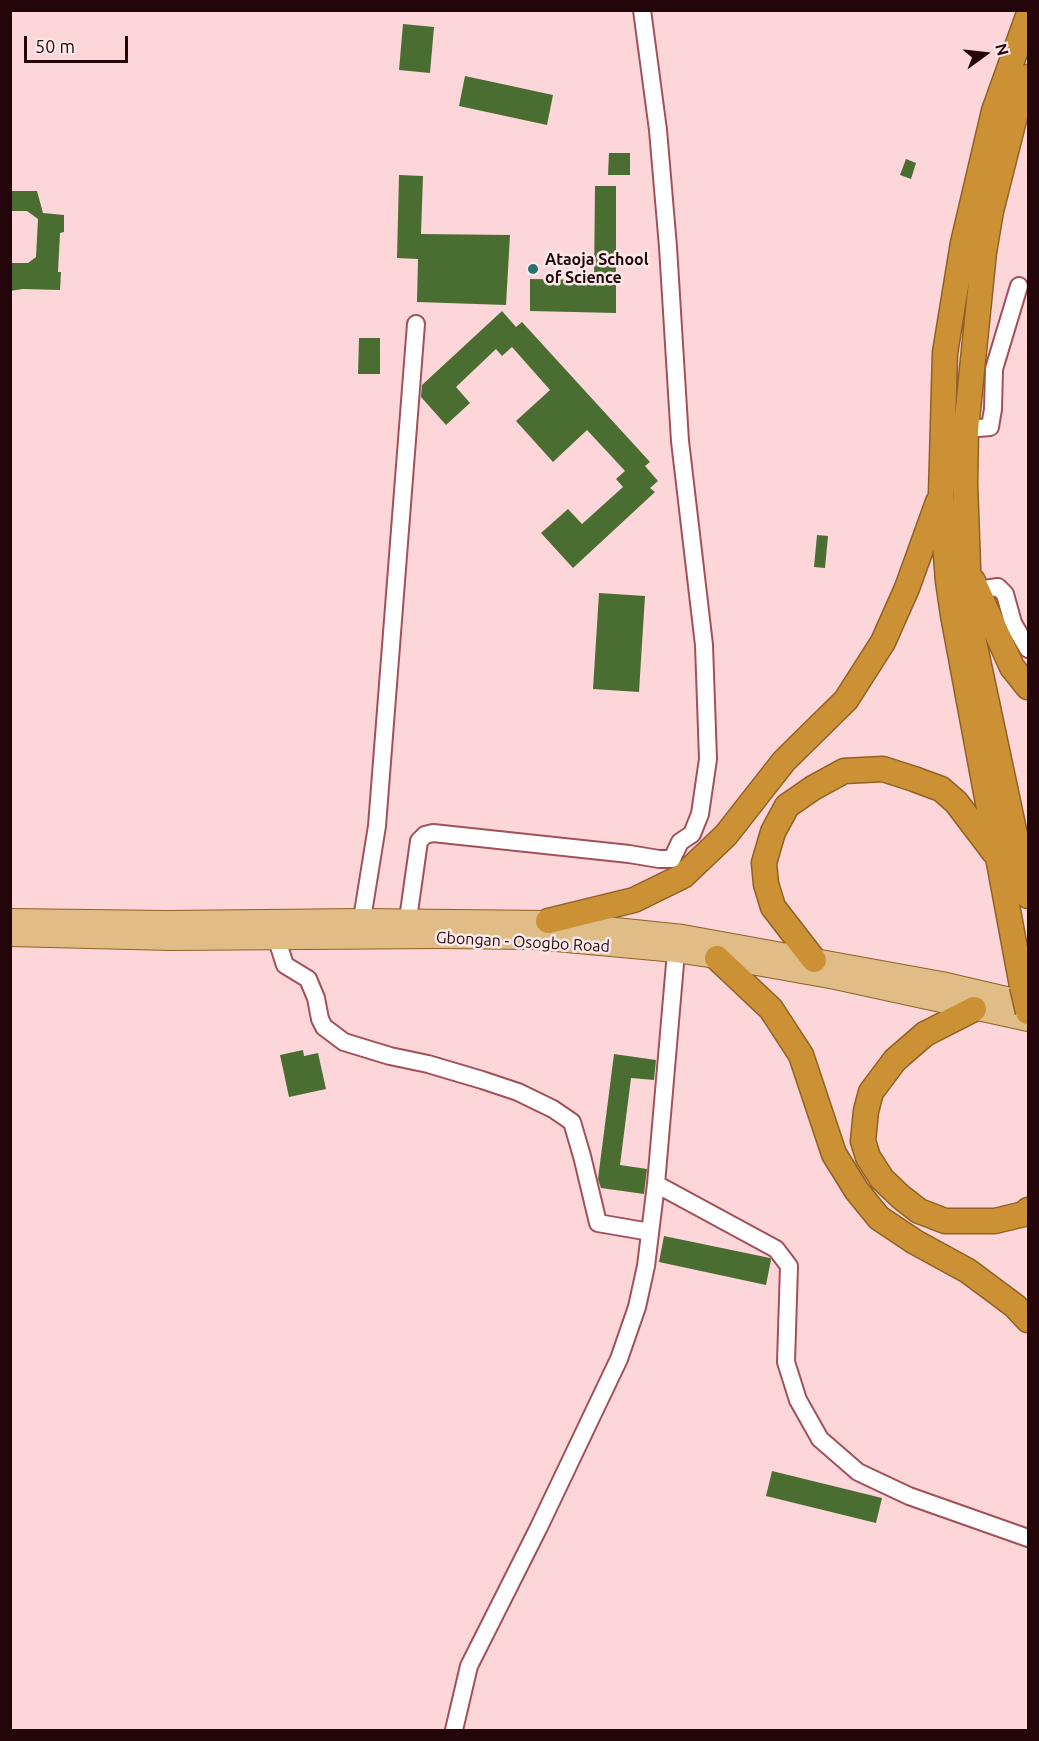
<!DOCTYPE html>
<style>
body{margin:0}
#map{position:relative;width:1039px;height:1741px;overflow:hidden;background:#fcd6d8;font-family:Ubuntu,sans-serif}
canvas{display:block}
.frame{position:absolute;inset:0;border:12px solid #24060a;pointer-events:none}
.north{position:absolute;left:955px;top:24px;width:60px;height:60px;-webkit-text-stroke:4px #fce9ea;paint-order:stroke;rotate:75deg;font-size:16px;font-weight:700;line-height:24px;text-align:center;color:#24060a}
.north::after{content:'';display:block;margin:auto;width:21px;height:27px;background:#24060a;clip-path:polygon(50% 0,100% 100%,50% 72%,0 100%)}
.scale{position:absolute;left:24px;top:36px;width:104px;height:27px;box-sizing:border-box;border:3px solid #24060a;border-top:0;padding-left:8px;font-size:18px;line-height:21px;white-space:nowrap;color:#24060a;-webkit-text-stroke:4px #fce9ea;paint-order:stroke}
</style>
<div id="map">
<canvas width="1039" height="1741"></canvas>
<div class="frame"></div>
<div class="north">N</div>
<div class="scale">50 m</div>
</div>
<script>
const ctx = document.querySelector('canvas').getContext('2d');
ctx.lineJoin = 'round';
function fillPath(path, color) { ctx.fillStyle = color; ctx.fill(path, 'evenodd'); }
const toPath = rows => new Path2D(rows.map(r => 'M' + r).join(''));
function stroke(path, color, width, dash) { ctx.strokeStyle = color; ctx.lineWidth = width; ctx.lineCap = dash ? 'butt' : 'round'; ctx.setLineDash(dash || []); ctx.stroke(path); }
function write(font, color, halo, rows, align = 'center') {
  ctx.font = font + ' Ubuntu,sans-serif'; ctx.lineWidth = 5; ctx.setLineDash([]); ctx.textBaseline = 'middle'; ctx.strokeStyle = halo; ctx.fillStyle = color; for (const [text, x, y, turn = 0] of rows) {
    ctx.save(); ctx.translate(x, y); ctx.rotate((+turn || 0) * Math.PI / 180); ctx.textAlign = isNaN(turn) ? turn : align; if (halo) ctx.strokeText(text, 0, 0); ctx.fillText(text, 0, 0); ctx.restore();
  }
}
const building = toPath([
 [403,24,434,27,430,73,399,70],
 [465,76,553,95,547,125,459,106],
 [609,153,630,153,630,175,608,175],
 [906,159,916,163,911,179,900,175],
 [399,175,423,176,421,234,510,235,506,305,417,302,418,259,397,258],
 [595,186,616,186,616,313,530,311,530,279,594,280],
 [10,191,37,191,43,213,64,215,64,232,60,233,58,272,61,272,60,290,23,289,10,291,10,263,28,263,36,257,38,219,27,211,10,211],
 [502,311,516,327,522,322,650,462,645,466,658,481,650,488,655,492,573,568,541,533,568,509,582,524,623,487,616,479,625,471,587,430,553,462,516,421,550,390,512,347,502,356,496,349,456,387,470,403,446,425,421,397,422,385],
 [359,338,380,338,380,374,358,374],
 [817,535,828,536,825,568,814,567],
 [599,593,645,596,639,692,593,689],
 [303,1050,304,1056,318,1053,326,1089,289,1097,280,1055],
 [614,1054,656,1060,654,1080,631,1078,620,1165,647,1169,644,1194,601,1188,598,1179],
 [664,1236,770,1258,771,1260,766,1285,659,1262],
 [772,1471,882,1498,876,1523,766,1496]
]);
const minor = toPath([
 [966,429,990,427,993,409,994,369,1019,286],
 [977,590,998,587,1005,594,1013,623,1028,649],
 [362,919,377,826,416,324],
 [408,919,419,841,425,835,433,833,629,854,659,859,672,859,680,842,692,834,700,814,708,759,704,645,680,441,668,247,658,130,642,10],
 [277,940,285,965,308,979,316,998,320,1019,324,1027,344,1042,390,1056,428,1064,482,1080,518,1092,553,1109,572,1122,582,1156,598,1223,650,1232],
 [656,1184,776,1249,789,1266,786,1362,798,1400,820,1439,858,1472,909,1496,1028,1538],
 [454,1730,469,1666,539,1527,619,1359,637,1307,646,1266,656,1184,676,952]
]);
const major = toPath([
 [10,919,166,921,362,919,548,921,683,935,942,982,1028,1002],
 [10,936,170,940,440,938,534,939,676,952,717,958,835,979,1028,1021]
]);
const highway = toPath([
 [1028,77,1018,104,991,211,984,252,966,429,965,483,970,623,1028,896],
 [973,581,1012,667,1028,687],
 [548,921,634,900,683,876,726,835,784,761,846,700,883,642,907,588,938,502],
 [717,958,771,1009,801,1055,834,1154,857,1191,879,1218,915,1242,968,1271,1015,1306,1028,1320],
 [814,960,773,907,766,884,764,863,773,832,787,806,813,788,844,771,883,769,914,779,941,789,956,802,994,852],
 [1022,986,953,615,948,581,941,495,945,353,963,243,994,111,1028,16],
 [974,1009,925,1034,895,1060,871,1092,866,1111,863,1141,868,1157,882,1179,901,1197,919,1211,945,1221,995,1221,1024,1214,1028,1210]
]);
const highwayBridge = toPath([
 [1022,986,1028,1012]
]);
const markers = [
 [533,269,6,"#297372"]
];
const poiNames = [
 ["Ataoja School",545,260],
 ["of Science",545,278]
];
const streetNames = [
 ["Gbongan - Osogbo Road",523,942,3]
];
fillPath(building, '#4a6e32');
stroke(minor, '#a2515a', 20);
stroke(major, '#916026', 22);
stroke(highway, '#916026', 27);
stroke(minor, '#fff', 16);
stroke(major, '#e0bd86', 20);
stroke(highway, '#cc9135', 24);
stroke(highwayBridge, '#916026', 27, []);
stroke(highwayBridge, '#cc9135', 24);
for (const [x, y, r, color] of markers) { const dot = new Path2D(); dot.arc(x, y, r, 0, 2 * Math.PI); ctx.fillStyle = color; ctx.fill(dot); stroke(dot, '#fce9ea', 2); }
write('bold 16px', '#24060a', '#fce9ea', poiNames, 'left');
write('16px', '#24060a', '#fce9ea', streetNames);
</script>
